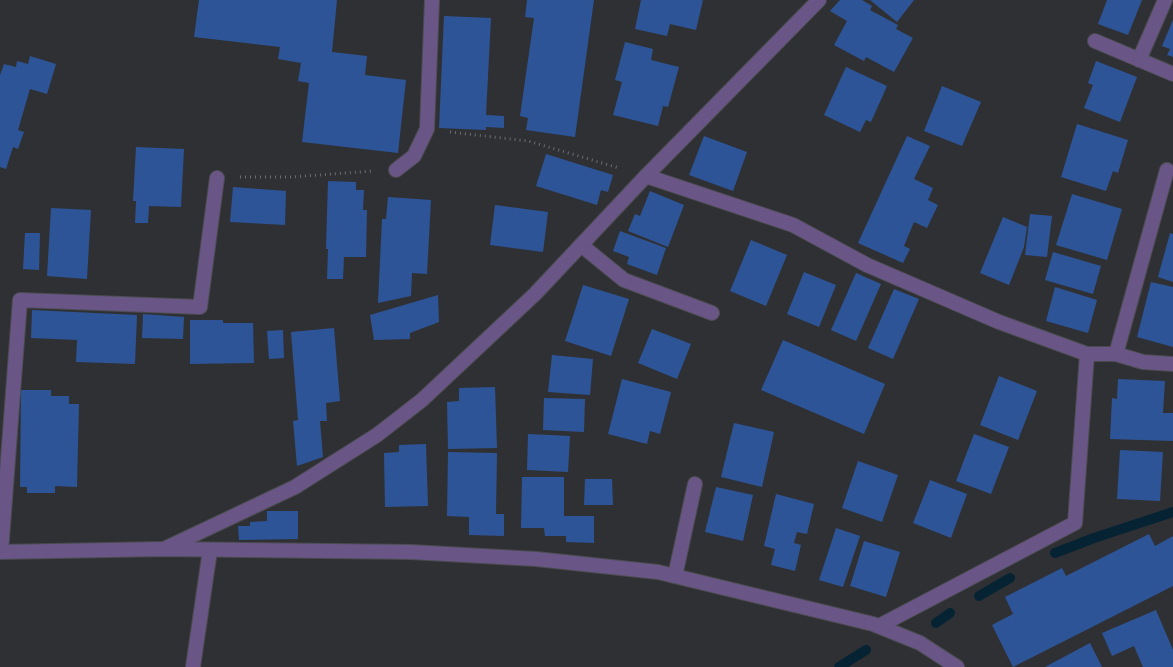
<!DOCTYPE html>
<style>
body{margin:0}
canvas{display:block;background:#2f3034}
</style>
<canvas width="1173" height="667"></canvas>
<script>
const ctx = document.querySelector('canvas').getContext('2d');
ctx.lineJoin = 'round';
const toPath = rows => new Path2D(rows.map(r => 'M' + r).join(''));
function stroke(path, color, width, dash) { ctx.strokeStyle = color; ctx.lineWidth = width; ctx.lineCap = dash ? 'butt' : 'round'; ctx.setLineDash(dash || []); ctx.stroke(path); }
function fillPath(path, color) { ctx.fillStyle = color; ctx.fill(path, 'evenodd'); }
const stream = toPath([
 [1055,553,1094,538,1173,512],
 [979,596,1010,578],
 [936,623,950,613],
 [839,667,866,650]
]);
const building = toPath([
 [199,0,337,0,332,52,367,56,365,75,406,80,398,153,302,142,309,83,298,81,301,63,278,59,280,47,194,37],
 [527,0,594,0,575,137,526,130,528,118,520,116,534,18,525,17],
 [641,0,703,0,696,30,670,24,667,36,635,29],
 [840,0,862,0,872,6,870,10,898,25,896,29,913,38,894,72,866,57,864,61,834,45,847,21,830,11],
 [870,0,914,0,897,22],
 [1107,0,1142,0,1128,35,1098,24],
 [444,16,491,18,486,115,504,116,504,128,486,127,486,130,439,128],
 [1173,20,1173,57,1167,55,1170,49,1162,46],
 [625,42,653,49,651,60,679,67,668,107,663,106,658,126,613,115,622,82,615,80],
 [30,56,56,64,47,94,30,89,18,130,24,132,18,149,13,147,6,169,0,167,0,75,4,64,16,67,17,61,28,64],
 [1096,61,1137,77,1120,122,1084,108,1093,85,1088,83],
 [846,67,887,86,871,122,866,120,860,132,824,115],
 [942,86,981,102,962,146,924,131],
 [1077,124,1128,140,1118,173,1113,171,1106,191,1061,177],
 [704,136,747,152,733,191,689,175],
 [907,136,930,146,914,179,933,188,928,200,938,205,927,228,914,222,904,246,910,249,903,263,858,243],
 [136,147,184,149,181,207,149,206,148,223,135,223,136,201,133,201],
 [546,154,613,175,608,192,601,190,597,205,536,186],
 [328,181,356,182,356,190,364,190,363,210,367,210,366,257,344,257,343,279,327,279,328,249,326,249],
 [233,187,286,191,285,225,230,222],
 [650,191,684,205,668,247,628,231,635,214,640,216],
 [1072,194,1122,209,1107,260,1056,245],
 [388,197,431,200,427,274,412,273,411,296,378,303,382,219,386,219],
 [495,205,548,212,543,252,490,245],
 [51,208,91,210,87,279,47,276],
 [1030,214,1052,216,1047,257,1025,255],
 [1003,217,1027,227,1024,247,1009,285,980,273],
 [620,231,666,248,657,275,627,264,629,257,613,251],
 [25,233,40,233,39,270,23,269],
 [1170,233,1173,234,1173,282,1158,277],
 [751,240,787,255,766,306,730,291],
 [1053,252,1101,266,1093,294,1045,280],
 [804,272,836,285,819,327,787,314],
 [856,273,881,284,856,341,831,330],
 [1151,282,1173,287,1173,347,1137,337],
 [583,285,629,299,611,356,565,341],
 [1055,287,1097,300,1088,333,1046,321],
 [894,289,919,299,893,359,868,348],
 [438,295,439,322,410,333,410,339,374,340,370,315],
 [32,310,137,315,135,364,76,362,77,340,31,338],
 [143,314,184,317,183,339,142,338],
 [190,320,223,320,223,323,253,323,254,363,190,364],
 [334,328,340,401,326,403,327,421,320,421,323,457,297,466,293,421,298,420,291,332],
 [652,329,691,344,677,379,638,363],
 [283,330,284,358,269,359,267,331],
 [783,340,885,384,864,434,761,390],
 [552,355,593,359,590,395,548,392],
 [999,376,1037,391,1018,440,980,425],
 [622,379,671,392,660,434,650,431,647,444,608,434],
 [1118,379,1165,381,1163,413,1173,413,1173,441,1110,439,1112,398,1117,399],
 [495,387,497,448,448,449,447,402,459,401,459,388],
 [21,390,51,390,51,396,69,396,69,404,79,404,77,487,55,486,55,493,27,493,27,487,20,487],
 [544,398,585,399,584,432,543,430],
 [734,423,774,432,762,487,721,477],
 [528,434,570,436,568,472,527,470],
 [974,434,1009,447,991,494,956,481],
 [426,444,428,506,385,507,384,453,399,452,399,445],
 [1120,450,1163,452,1160,501,1117,499],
 [448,452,497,453,496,514,504,514,504,536,469,535,469,517,447,516],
 [858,461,898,475,882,522,842,508],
 [522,477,564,477,564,516,594,516,594,543,566,542,566,536,545,536,544,528,521,528],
 [585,479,612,479,613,505,584,505],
 [930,480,967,494,951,538,913,523],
 [716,487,753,495,743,541,705,532],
 [776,494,814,504,807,534,797,532,794,543,801,545,795,571,771,565,775,549,764,546],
 [267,511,298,511,298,539,239,540,238,526,250,526,250,522,267,521],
 [836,528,860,536,843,587,819,580],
 [1149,534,1155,546,1173,536,1173,586,1013,667,992,625,1013,614,1005,597,1062,568,1066,576],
 [864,541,900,552,886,597,850,586],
 [1156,610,1173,650,1173,667,1143,667,1134,646,1112,656,1102,633],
 [1090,643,1102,667,1045,667]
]);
const path = toPath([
 [450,132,528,141,619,168],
 [240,177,291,177,373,171]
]);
const service = toPath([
 [1095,41,1173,74],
 [1139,60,1165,0],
 [396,170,414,156,427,129,432,0],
 [646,176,793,225,867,265,999,322,1087,354],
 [581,245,624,280,712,313],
 [1116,354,1167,170],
 [1,552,20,300,200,307,217,178],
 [675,576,695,484]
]);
const minor = toPath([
 [164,549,295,487,377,435,422,400,535,294,646,176,819,0],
 [879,626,1075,523,1087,354,1116,354,1143,362,1173,364],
 [193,667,210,550]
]);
const tertiary = toPath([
 [0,552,164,549,411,552,536,559,658,572,873,624,920,643,957,667]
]);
stroke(stream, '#062334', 10);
fillPath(building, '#2d5496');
stroke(service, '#4b4c50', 16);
stroke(minor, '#4b4c50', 16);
stroke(tertiary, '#4b4c50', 16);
stroke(path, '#6c6c70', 3, [1, 4]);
stroke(service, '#695687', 14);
stroke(minor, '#695687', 14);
stroke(tertiary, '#695687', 14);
</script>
